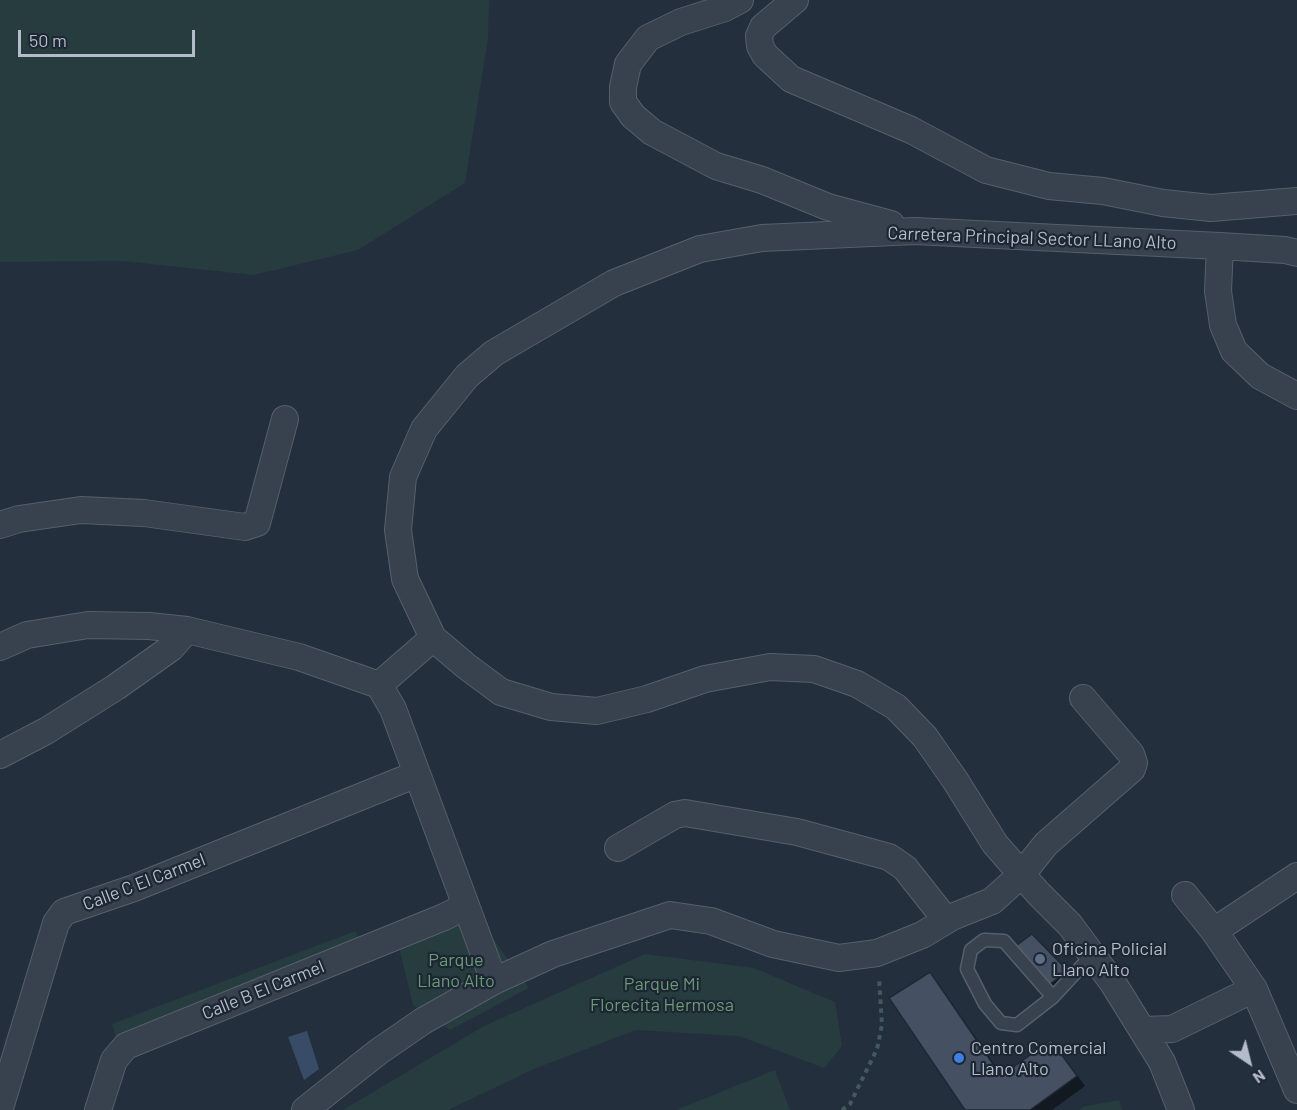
<!DOCTYPE html>
<style>
body{margin:0}
#map{position:relative;width:1297px;height:1110px;overflow:hidden;background:#242f3e;font-family:Barlow,sans-serif}
canvas{display:block}
.north{position:absolute;left:1219px;top:1032px;width:60px;height:60px;-webkit-text-stroke:4px #1d2633;paint-order:stroke;rotate:145deg;font-size:16px;font-weight:700;line-height:24px;text-align:center;color:#b4bcc9}
.north::after{content:'';display:block;margin:auto;width:21px;height:27px;background:#b4bcc9;clip-path:polygon(50% 0,100% 100%,50% 72%,0 100%)}
.scale{position:absolute;left:18px;top:30px;width:177px;height:27px;box-sizing:border-box;border:3px solid #b4bcc9;border-top:0;padding-left:8px;font-size:18px;line-height:21px;white-space:nowrap;color:#b4bcc9;-webkit-text-stroke:4px #1d2633;paint-order:stroke}
</style>
<div id="map">
<canvas width="1297" height="1110"></canvas>
<div class="north">N</div>
<div class="scale">50 m</div>
</div>
<script>
const ctx = document.querySelector('canvas').getContext('2d');
ctx.lineJoin = 'round';
function fillPath(path, color) { ctx.fillStyle = color; ctx.fill(path, 'evenodd'); }
const toPath = rows => new Path2D(rows.map(r => 'M' + r).join(''));
function stroke(path, color, width, dash) { ctx.strokeStyle = color; ctx.lineWidth = width; ctx.lineCap = dash ? 'butt' : 'round'; ctx.setLineDash(dash || []); ctx.stroke(path); }
function write(font, color, halo, rows, align = 'center') {
  ctx.font = font + ' Barlow,sans-serif'; ctx.lineWidth = 4.5; ctx.setLineDash([]); ctx.textBaseline = 'middle'; ctx.strokeStyle = halo; ctx.fillStyle = color; for (const [text, x, y, turn = 0] of rows) {
    ctx.save(); ctx.translate(x, y); ctx.rotate((+turn || 0) * Math.PI / 180); ctx.textAlign = isNaN(turn) ? turn : align; if (halo) ctx.strokeText(text, 0, 0); ctx.fillText(text, 0, 0); ctx.restore();
  }
}
const green = toPath([
 [0,0,489,0,488,38,465,183,358,250,254,275,122,261,0,262],
 [471,909,529,988,450,1030,413,1005,398,943],
 [355,931,371,959,122,1059,112,1024],
 [645,954,754,968,835,1002,842,1046,824,1068,739,1036,636,1030,534,1069,448,1110,343,1110,484,1026],
 [775,1070,790,1110,676,1110],
 [1119,1100,1122,1110,1079,1110,1083,1107]
]);
const water = toPath([
 [307,1031,319,1069,304,1080,288,1037]
]);
const shadow = toPath([
 [1032,936,1076,981,1058,995,1048,985],
 [930,974,939,984,1003,1077,1050,1042,1060,1052,1085,1086,1052,1110,967,1110]
]);
const building = toPath([
 [1032,934,1068,971,1047,986,1013,948,1032,934],
 [930,972,1001,1076,1051,1040,1077,1076,1030,1110,965,1110,889,998,930,972]
]);
const path = toPath([
 [842,1110,850,1104,877,1049,882,1025,879,977]
]);
const service = toPath([
 [1053,997,1004,941,984,940,971,950,967,969,985,1004,1001,1023,1017,1025,1053,997,1092,955]
]);
const minor = toPath([
 [740,0,725,8,681,22,648,38,628,64,623,87,623,102,633,116,652,132,716,166,762,180,828,207,891,224],
 [795,0,763,27,759,36,760,46,765,55,791,79,911,130,986,170,1049,186,1103,191,1163,203,1211,208,1297,201],
 [1220,246,1218,291,1223,325,1234,351,1260,376,1297,396],
 [0,525,19,519,81,510,144,513,245,527,257,523,285,419],
 [0,647,27,635,88,625,149,626,187,630,299,657,379,685,393,709,494,981],
 [379,685,433,638],
 [0,755,46,731,116,687,171,648,187,630],
 [618,848,675,815,685,813,797,832,889,857,905,868,946,920],
 [1185,895,1214,931],
 [1254,989,1297,1090],
 [1143,1030,1172,1029,1254,989,1214,931,1297,876],
 [0,1108,56,923,64,912,134,888,417,774],
 [98,1110,114,1060,126,1046,444,917,466,906],
 [305,1110,378,1052,423,1021,494,981,553,954,670,915,711,921,773,944,839,958,877,953,922,935,952,917,992,901,1022,874,1046,844,1132,769,1134,763,1131,754,1083,698],
 [1181,1110,1162,1062,1113,983,1070,925,1038,893,995,844,955,780,925,737,896,707,857,684,814,669,770,667,705,679,647,699,597,711,551,707,501,692,466,666,433,638,405,579,398,530,403,477,424,429,467,376,494,353,614,283,700,249,762,238,915,231,1220,246,1285,250,1297,253]
]);
const markers = [
 [1040,959,6,"#5c6f8a"],
 [959,1058,6,"#3f7fe0"]
];
const streetNames = [
 ["Carretera Principal Sector LLano Alto",1032,238,2],
 ["Calle C El Carmel",144,882,-21],
 ["Calle B El Carmel",263,990,-22]
];
const poiNames = [
 ["Oficina Policial",1052,949],
 ["Llano Alto",1052,970],
 ["Centro Comercial",971,1048],
 ["Llano Alto",971,1069]
];
const parkNames = [
 ["Parque",456,960],
 ["Llano Alto",456,981],
 ["Parque Mi",662,984],
 ["Florecita Hermosa",662,1005]
];
fillPath(green, '#263c3f');
fillPath(water, '#394c67');
fillPath(shadow, '#0007');
fillPath(building, '#455162');
stroke(building, '#1f2835', 1.5);
stroke(service, '#565f6c', 15);
stroke(minor, '#565f6c', 28);
stroke(path, '#44595c', 4, [4.5, 4.5]);
stroke(service, '#38414e', 12);
stroke(minor, '#38414e', 26);
for (const [x, y, r, color] of markers) { const dot = new Path2D(); dot.arc(x, y, r, 0, 2 * Math.PI); ctx.fillStyle = color; ctx.fill(dot); stroke(dot, '#1d2633', 2); }
write('18px', '#b4bcc9', '#1d2633', streetNames);
write('18px', '#b4bcc9', '#1d2633', poiNames, 'left');
write('18px', '#6b9a76', '#1d2633', parkNames);
</script>
